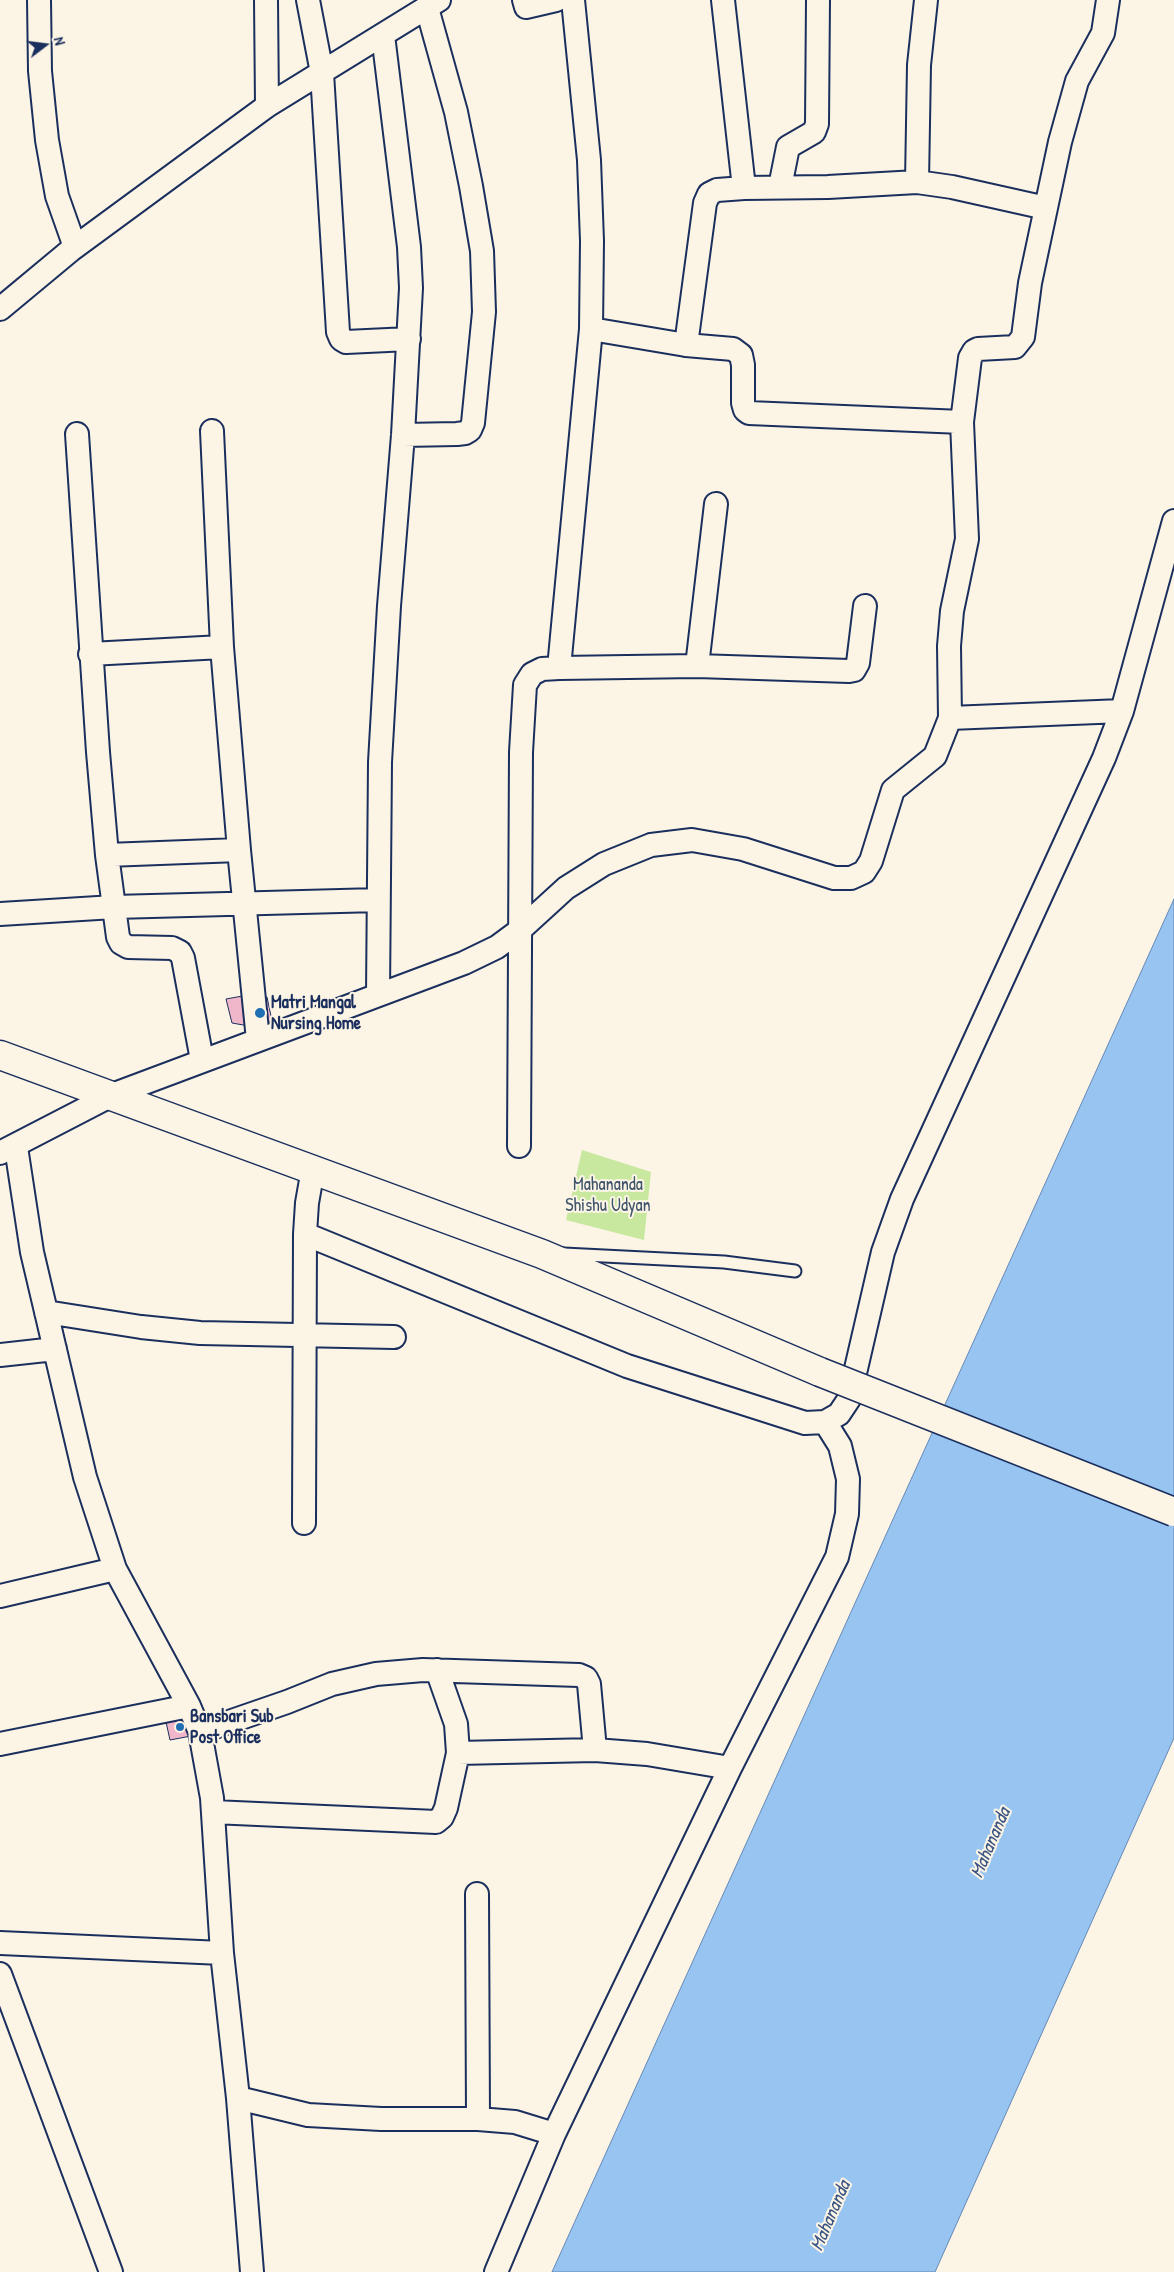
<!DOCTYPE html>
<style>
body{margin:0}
#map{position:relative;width:1174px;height:2272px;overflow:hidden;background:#fcf5e5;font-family:"Patrick Hand",sans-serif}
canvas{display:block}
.north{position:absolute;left:20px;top:20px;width:50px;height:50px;-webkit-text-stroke:4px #fcf5e5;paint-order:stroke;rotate:75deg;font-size:14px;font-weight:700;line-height:20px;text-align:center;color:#1b2f5e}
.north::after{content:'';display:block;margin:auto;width:18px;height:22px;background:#1b2f5e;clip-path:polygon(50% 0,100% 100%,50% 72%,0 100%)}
</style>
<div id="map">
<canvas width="1174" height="2272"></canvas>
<div class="north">N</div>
</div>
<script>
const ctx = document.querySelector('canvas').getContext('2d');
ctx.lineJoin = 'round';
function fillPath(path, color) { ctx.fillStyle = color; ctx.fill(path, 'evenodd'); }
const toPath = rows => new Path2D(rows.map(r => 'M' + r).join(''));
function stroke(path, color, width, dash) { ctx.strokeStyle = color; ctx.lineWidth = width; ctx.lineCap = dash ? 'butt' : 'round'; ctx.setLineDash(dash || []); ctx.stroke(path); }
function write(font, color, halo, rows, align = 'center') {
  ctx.font = font + ' "Patrick Hand",sans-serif'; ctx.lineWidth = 4; ctx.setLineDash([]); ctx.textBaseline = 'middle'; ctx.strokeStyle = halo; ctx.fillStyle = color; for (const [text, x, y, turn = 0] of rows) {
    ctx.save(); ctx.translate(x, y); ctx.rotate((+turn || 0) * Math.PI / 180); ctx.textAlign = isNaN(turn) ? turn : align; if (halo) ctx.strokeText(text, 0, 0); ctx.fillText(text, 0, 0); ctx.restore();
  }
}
const green = toPath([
 [582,1150,651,1172,644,1240,566,1220]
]);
const water = toPath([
 [1174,899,1174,1738,935,2272,552,2272,1174,899]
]);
const building = toPath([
 [259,993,260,998,267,997,272,1021,249,1026,232,1023,226,999,259,993],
 [188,1718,191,1736,170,1740,166,1722,188,1718]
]);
const service = toPath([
 [564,1254,724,1262,795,1271]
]);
const minor = toPath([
 [39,0,40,71,47,140,57,196,75,247],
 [266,0,267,106],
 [308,0,322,73,338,332,341,339,346,342,409,339],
 [524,0,526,7,556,0],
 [573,0,589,160,592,241,591,329,559,668,697,666,849,671,854,670,858,663,865,606],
 [723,0,744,188,828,187,917,182,952,187,1046,208],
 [917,182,919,65,926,0],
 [780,187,788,147,814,132,817,124,818,0],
 [0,309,71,250,267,106,439,0],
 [591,329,686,345,733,349,741,355,743,365,743,403,745,410,749,413,962,422],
 [686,345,705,203,709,194,717,190,744,188],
 [212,431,222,647,239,850,258,1040],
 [77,434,98,752,107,855,118,937,121,943,128,947,172,948,180,952,183,958,202,1060],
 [403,435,457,434,465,433,470,430,473,423,484,312,482,251,471,186,456,112,427,8],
 [90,654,222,647],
 [697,666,716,504],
 [950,718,1122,711],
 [107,855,239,850],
 [0,914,114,907,378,900],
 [378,994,380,762,389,606,403,435,411,288,409,247,383,35],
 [519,1146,521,752,525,685,532,674,542,669,559,668],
 [0,1153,112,1095,464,963,497,947,520,930,566,888,604,864,651,845,692,840,743,849,834,878,851,878,864,872,871,861,893,790,935,756,950,718,949,646,952,611,967,539,962,422,970,358,974,351,978,349,1015,347,1023,337,1030,283,1060,142,1077,81,1103,33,1108,0],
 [305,1234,627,1366,805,1423,825,1422,839,1414,849,1399,883,1252,902,1199,1104,758,1122,711,1174,521],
 [46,1312,141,1327,200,1333,394,1337],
 [0,1355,55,1349],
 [304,1523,305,1234,307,1203,313,1169],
 [0,1596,115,1569],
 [200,1732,287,1702,332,1684,376,1674,423,1670,579,1675,586,1678,589,1684,595,1750],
 [0,1744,189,1706],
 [458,1753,595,1750,647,1754,730,1768],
 [213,1812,436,1822,442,1817,446,1808,458,1753,456,1724,437,1670],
 [477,1894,478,2119],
 [0,1943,222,1953,212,1798,200,1732,189,1706,115,1569,85,1477,32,1252,16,1147],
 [222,1953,238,2098,308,2115,381,2119,478,2119,515,2122,554,2134],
 [0,1974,111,2272],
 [238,2098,252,2272],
 [496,2272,554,2134,730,1768,837,1557,847,1514,848,1479,840,1446,825,1422]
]);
const primary = toPath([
 [0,1055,542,1254,820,1372]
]);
const primaryBridge = toPath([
 [820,1372,1174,1512]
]);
const markers = [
 [260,1013,6,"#1f6fb2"],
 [180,1727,5,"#1f6fb2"]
];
const poiNames = [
 ["Matri Mangal",271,1003],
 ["Nursing Home",271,1024],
 ["Bansbari Sub",190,1717],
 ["Post Office",190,1738]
];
const parkNames = [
 ["Mahananda",608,1185],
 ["Shishu Udyan",608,1206]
];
const waterNames = [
 ["Mahananda",991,1843,-67],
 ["Mahananda",831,2216,-67]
];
fillPath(green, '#c8e79f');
fillPath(water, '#97c4f1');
stroke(water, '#6588b6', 1);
fillPath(building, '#f0b7ca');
stroke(building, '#1b2f5e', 1);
stroke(service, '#1b2f5e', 15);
stroke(minor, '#1b2f5e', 26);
stroke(primary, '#1b2f5e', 31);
stroke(service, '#fcf5e5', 11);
stroke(minor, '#fcf5e5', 22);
stroke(primary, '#fcf5e5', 28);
stroke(primaryBridge, '#1b2f5e', 31, []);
stroke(primaryBridge, '#fcf5e5', 28);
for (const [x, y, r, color] of markers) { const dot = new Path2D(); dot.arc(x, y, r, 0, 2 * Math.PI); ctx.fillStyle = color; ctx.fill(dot); stroke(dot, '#fcf5e5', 2); }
write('bold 18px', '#1b2f5e', '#fcf5e5', poiNames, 'left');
write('18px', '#3e546b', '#fcf5e5', parkNames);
write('italic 19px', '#3a5483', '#fcf5e5', waterNames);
</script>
